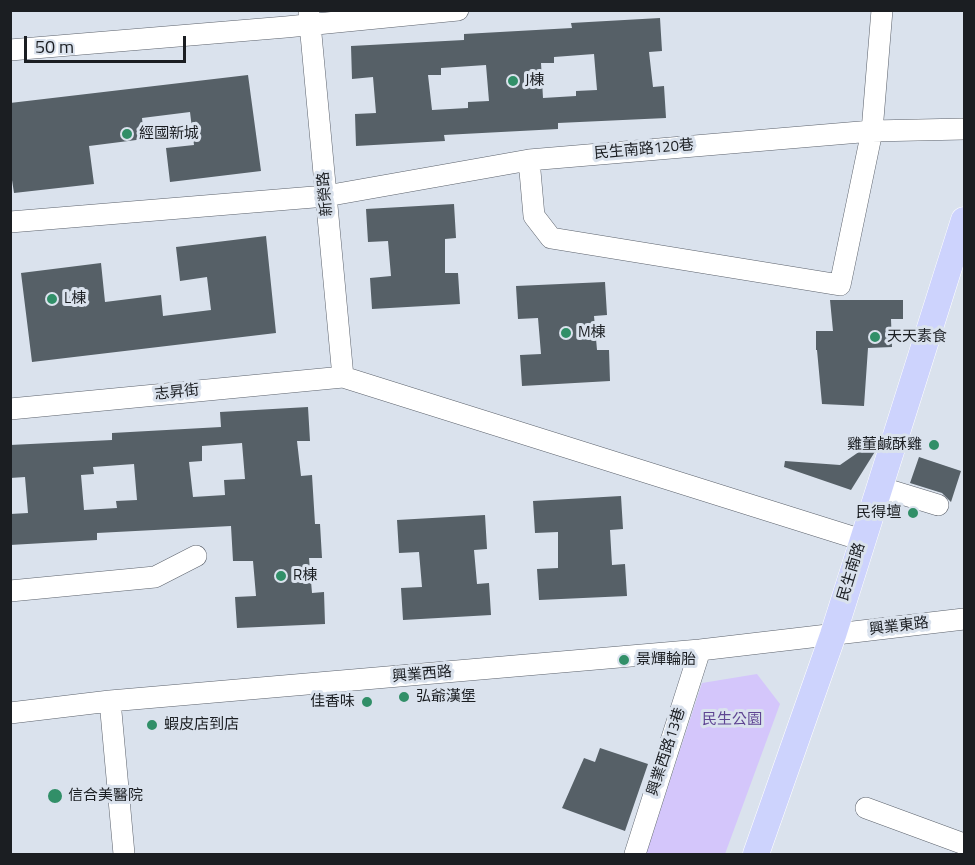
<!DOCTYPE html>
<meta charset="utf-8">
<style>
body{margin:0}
#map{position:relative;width:975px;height:865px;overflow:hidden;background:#dae2ed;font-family:"Titillium Web",sans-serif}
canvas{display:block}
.frame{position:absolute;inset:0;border:12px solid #1b1e22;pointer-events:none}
.scale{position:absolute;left:24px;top:36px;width:162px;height:27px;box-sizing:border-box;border:3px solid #1b1e22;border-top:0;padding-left:8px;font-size:18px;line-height:21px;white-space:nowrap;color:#1b1e22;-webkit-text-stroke:4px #dae2ed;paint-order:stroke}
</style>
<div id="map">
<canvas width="975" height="865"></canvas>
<div class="frame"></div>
<div class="scale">50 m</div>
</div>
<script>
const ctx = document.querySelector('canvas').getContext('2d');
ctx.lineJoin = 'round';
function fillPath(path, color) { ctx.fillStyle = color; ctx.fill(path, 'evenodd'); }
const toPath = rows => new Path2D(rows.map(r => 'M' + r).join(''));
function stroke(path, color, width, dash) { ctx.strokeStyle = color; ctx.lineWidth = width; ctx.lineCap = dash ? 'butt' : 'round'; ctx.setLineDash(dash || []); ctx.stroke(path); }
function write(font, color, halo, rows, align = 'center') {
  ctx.font = font + ' "Titillium Web","Noto Sans TC",sans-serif'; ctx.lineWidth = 6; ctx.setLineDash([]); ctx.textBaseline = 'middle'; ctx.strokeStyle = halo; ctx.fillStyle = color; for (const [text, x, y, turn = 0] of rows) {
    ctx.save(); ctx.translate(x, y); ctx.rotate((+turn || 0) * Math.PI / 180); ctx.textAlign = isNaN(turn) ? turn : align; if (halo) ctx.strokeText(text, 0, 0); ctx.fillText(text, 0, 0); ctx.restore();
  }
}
const green = toPath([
 [757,674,780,704,725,854,646,854,702,683]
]);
const building = toPath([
 [660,18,662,51,649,52,653,87,664,86,666,118,558,123,558,129,444,135,445,141,356,146,355,114,376,113,373,77,352,79,351,46,464,40,464,34,572,28,571,23],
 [594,54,597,90,576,91,576,96,543,98,541,63,554,63,554,57],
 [486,65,489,101,468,102,468,108,432,110,428,75,441,75,441,68],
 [248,75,261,171,170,182,166,148,194,145,190,112,142,118,144,139,89,146,94,184,14,193,10,167,10,103],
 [454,204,456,238,445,239,445,273,458,273,460,304,372,309,370,278,391,276,388,241,368,242,366,209],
 [266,236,276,333,32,362,21,273,101,263,105,302,161,295,163,316,211,310,207,277,180,281,176,247],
 [605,282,607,315,594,316,597,350,609,350,610,381,522,386,520,355,541,354,538,318,518,319,516,286],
 [830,300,903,300,903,319,891,319,892,347,868,348,864,406,822,404,817,350,816,350,816,331,833,331],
 [308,407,310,441,297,441,301,476,312,475,315,524,320,524,322,558,309,558,312,593,324,592,325,624,237,628,235,597,256,596,253,561,233,561,231,526,97,533,97,540,10,545,10,514,28,513,25,477,10,478,10,445,112,440,112,433,221,427,220,412],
 [242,443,245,479,224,480,225,495,193,497,189,462,202,461,202,446],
 [134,464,137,500,116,501,117,508,84,510,81,475,94,474,93,467],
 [879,438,876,450,851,490,784,467,785,461,840,465],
 [919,457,961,471,951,502,942,493,910,483],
 [621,496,623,529,610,530,612,565,625,564,627,596,539,600,537,569,558,568,558,532,535,533,533,501],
 [485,515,487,549,474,550,477,584,489,583,491,615,403,620,401,588,422,587,419,552,399,553,397,520],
 [600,748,648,764,625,831,562,808,584,758,595,762]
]);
const minor = toPath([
 [309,13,343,377],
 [10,50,286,27,458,10],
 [529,160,534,216,551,238,840,285,872,131,882,10],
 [10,222,326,196,529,160,872,131,964,129],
 [10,409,343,377,862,540],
 [879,487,938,505],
 [10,591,155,577,196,556],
 [110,701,124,854],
 [10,713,110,701,700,650,964,619],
 [866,808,964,844],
 [635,854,700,650]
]);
const major = toPath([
 [756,854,833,635,964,220]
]);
const markers = [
 [513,81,6,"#318f68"],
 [127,134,6,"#318f68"],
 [52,299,6,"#318f68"],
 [566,333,6,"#318f68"],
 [875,337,6,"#318f68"],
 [934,445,6,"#318f68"],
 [913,513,6,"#318f68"],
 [281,576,6,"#318f68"],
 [624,660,6,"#318f68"],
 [404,697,6,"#318f68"],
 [367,702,6,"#318f68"],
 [152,725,6,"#318f68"],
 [55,796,8,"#318f68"]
];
const poiNames = [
 ["J棟",525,81],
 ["經國新城",139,134],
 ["L棟",64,299],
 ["M棟",578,333],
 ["天天素食",887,337],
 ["雞董鹹酥雞",922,445,"right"],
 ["民得壇",901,513,"right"],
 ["R棟",293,576],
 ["景輝輪胎",636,660],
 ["弘爺漢堡",416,697],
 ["佳香味",355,702,"right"],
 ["蝦皮店到店",164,725],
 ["信合美醫院",68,796]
];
const streetNames = [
 ["民生南路120巷",644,150,-5],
 ["新榮路",326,194,-95],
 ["志昇街",177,393,-6],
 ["民生南路",852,572,-73],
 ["興業東路",899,627,-7],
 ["興業西路",422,675,-5],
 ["興業西路13巷",667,752,-72]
];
const parkNames = [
 ["民生公園",732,720]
];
fillPath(green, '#d4c6fb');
fillPath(building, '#566067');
stroke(minor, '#5c626c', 22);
stroke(major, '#fff', 27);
stroke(minor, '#fff', 21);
stroke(major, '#cdd3fd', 26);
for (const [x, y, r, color] of markers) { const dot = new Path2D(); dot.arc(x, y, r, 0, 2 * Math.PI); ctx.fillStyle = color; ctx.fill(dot); stroke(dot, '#dae2ed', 2); }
write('15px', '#1b1e22', '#dae2ed', poiNames, 'left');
write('15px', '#1b1e22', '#dae2ed', streetNames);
write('15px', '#5f4593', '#dae2ed', parkNames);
</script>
